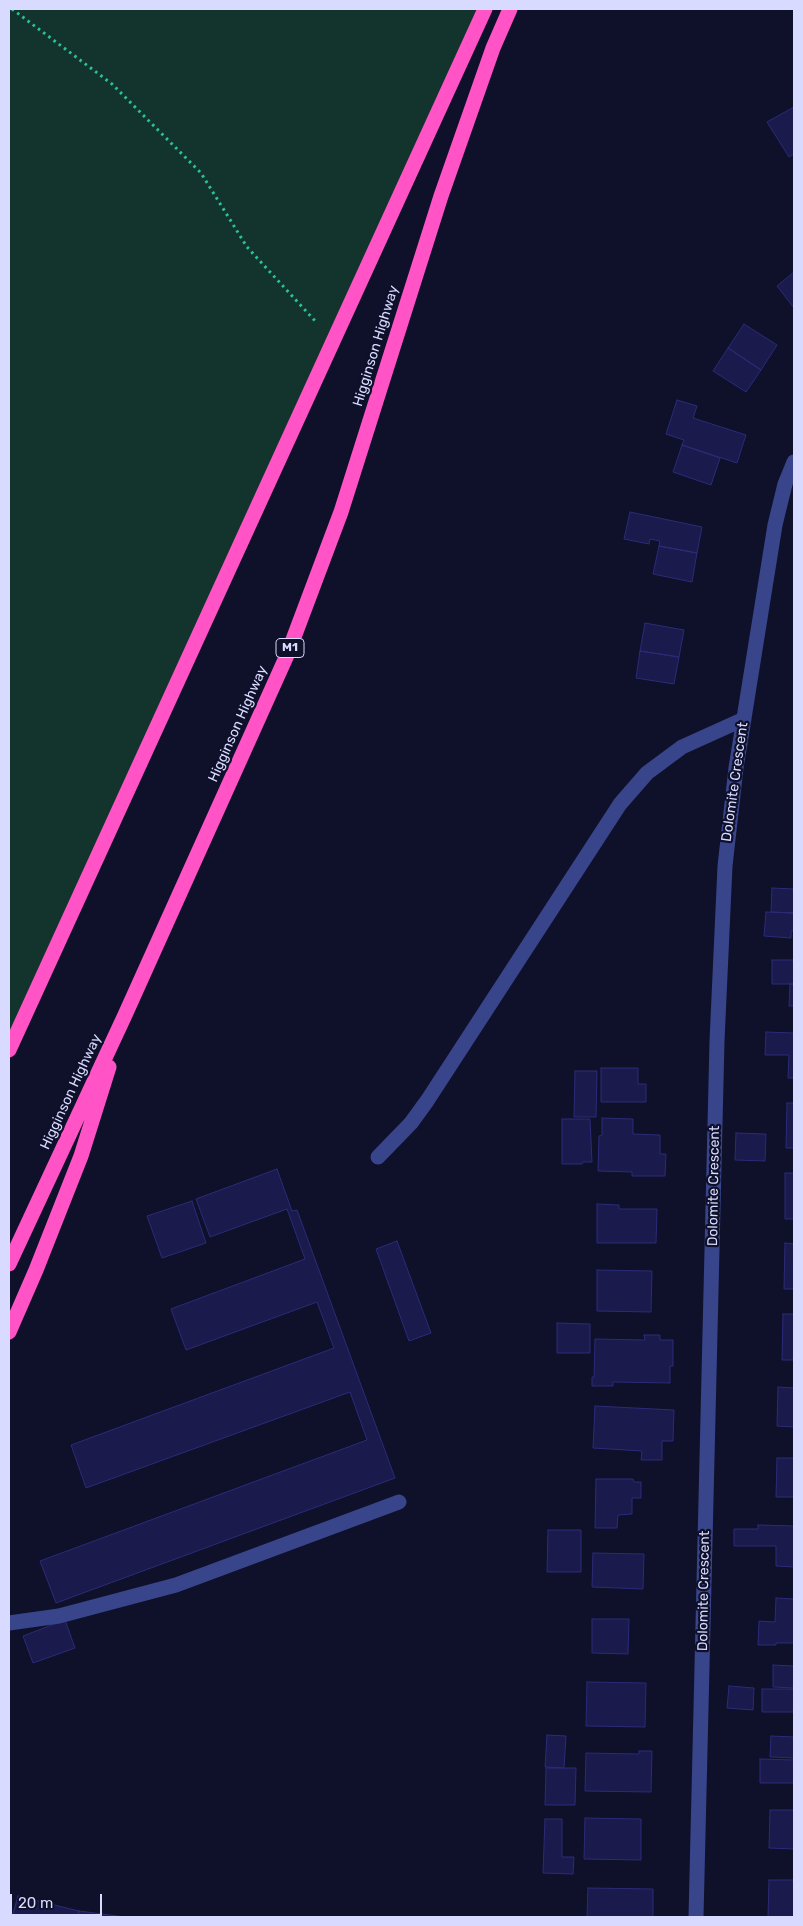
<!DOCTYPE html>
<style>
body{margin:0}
#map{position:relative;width:803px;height:1926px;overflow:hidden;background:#0f102a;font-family:Rubik,sans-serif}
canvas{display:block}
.frame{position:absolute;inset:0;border:10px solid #d8dbff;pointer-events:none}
.scale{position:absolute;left:10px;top:1894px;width:92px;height:22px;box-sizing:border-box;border:2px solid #d8dbff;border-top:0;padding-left:6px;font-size:15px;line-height:18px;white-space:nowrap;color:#d8dbff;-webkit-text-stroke:4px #0f102a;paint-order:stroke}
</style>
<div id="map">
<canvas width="803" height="1926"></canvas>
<div class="frame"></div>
<div class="scale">20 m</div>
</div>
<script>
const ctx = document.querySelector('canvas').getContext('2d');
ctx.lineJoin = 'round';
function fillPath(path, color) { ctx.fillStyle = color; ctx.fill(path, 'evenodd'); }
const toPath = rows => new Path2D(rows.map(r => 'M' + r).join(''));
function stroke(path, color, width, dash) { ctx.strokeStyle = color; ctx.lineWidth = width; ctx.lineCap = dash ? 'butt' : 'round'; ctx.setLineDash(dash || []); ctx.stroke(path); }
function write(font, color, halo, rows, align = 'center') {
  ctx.font = font + ' Rubik,sans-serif'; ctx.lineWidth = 4.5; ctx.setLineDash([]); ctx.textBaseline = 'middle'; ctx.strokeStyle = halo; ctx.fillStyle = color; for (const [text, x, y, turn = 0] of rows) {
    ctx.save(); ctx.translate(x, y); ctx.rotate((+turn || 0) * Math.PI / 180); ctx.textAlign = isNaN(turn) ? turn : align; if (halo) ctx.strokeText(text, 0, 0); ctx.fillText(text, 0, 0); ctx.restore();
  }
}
const green = toPath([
 [9,9,483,9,9,1040]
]);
const building = toPath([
 [794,107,794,154,789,157,767,122,794,107],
 [794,272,794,308,777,286,794,272],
 [744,324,777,345,761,370,728,348,744,324],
 [728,348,761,370,746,392,713,371,728,348],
 [677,400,697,406,693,418,746,435,737,463,682,445,684,440,666,434,677,400],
 [682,445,720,458,711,485,673,472,682,445],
 [630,512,702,527,697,553,659,546,660,541,650,539,649,544,624,539,630,512],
 [659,546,697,553,692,582,653,574,659,546],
 [645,623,684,630,679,657,640,651,645,623],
 [640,651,679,657,674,684,636,678,640,651],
 [772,888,794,889,794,913,771,912,772,888],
 [766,912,794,913,794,931,791,931,791,938,764,936,766,912],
 [772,960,794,960,794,984,772,984,772,960],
 [790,984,794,984,794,1006,789,1006,790,984],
 [766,1032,794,1033,794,1078,788,1078,789,1055,765,1055,766,1032],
 [601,1068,638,1068,638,1084,646,1084,646,1102,601,1102,601,1068],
 [575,1071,597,1071,596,1117,574,1117,575,1071],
 [787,1103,794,1103,794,1148,786,1148,787,1103],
 [602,1118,633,1119,633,1134,660,1135,660,1154,666,1154,665,1176,632,1176,632,1172,598,1171,599,1136,602,1135,602,1118],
 [562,1119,590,1119,592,1162,583,1162,582,1164,562,1164,562,1119],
 [736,1133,766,1134,765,1161,735,1160,736,1133],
 [277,1169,292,1211,297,1210,395,1478,56,1603,40,1561,367,1440,350,1392,86,1488,71,1445,334,1348,317,1302,186,1350,171,1309,305,1259,287,1209,210,1237,196,1199,277,1169],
 [785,1173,794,1173,794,1219,785,1219,785,1173],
 [192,1201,206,1243,162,1258,147,1216,192,1201],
 [597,1204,619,1205,619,1209,657,1209,656,1243,597,1243,597,1204],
 [397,1241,431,1333,409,1341,376,1249,397,1241],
 [785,1243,794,1244,794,1289,784,1289,785,1243],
 [597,1270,652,1271,651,1312,597,1311,597,1270],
 [783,1314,794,1314,794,1360,782,1360,783,1314],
 [557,1323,590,1324,590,1353,557,1353,557,1323],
 [644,1335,660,1335,660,1340,673,1340,673,1366,670,1366,670,1383,613,1382,613,1386,592,1386,592,1377,594,1377,595,1339,645,1340,644,1335],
 [778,1387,794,1388,794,1427,777,1426,778,1387],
 [595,1406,674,1410,673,1441,662,1441,662,1460,641,1460,642,1451,593,1448,595,1406],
 [777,1458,794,1458,794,1497,776,1497,777,1458],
 [596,1479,633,1479,634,1482,641,1482,641,1498,632,1498,632,1514,618,1515,617,1528,595,1528,596,1479],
 [758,1525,794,1526,794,1567,776,1566,776,1546,734,1546,734,1529,758,1529,758,1525],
 [548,1530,581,1530,581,1572,547,1572,548,1530],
 [593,1553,644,1554,643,1589,592,1587,593,1553],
 [776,1598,794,1599,794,1643,776,1643,776,1645,758,1645,759,1621,775,1622,776,1598],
 [592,1619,629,1619,628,1654,592,1653,592,1619],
 [65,1620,75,1648,33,1663,23,1636,65,1620],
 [773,1665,794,1666,794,1688,773,1687,773,1665],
 [587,1682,646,1683,645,1727,586,1726,587,1682],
 [729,1686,754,1688,753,1710,727,1708,729,1686],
 [762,1689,794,1689,794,1712,762,1712,762,1689],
 [547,1735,566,1736,564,1768,545,1767,547,1735],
 [771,1736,794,1737,794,1758,770,1757,771,1736],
 [639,1751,652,1751,651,1792,585,1791,586,1753,639,1754,639,1751],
 [760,1759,794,1760,794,1783,760,1783,760,1759],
 [546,1768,576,1768,575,1805,545,1805,546,1768],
 [770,1810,794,1810,794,1849,769,1848,770,1810],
 [585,1818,641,1819,641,1860,584,1859,585,1818],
 [545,1819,562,1819,562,1857,574,1857,573,1874,543,1873,545,1819],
 [769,1880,794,1880,794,1917,768,1917,769,1880],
 [588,1888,653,1889,653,1917,587,1917,588,1888],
 [18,1896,79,1911,78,1917,12,1917,18,1896],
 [79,1911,125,1917,78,1917,79,1911]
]);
const path = toPath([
 [12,9,112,84,201,173,247,247,317,323]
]);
const minor = toPath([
 [378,1157,411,1123,427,1101,620,804,647,773,682,747,744,719],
 [9,1623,59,1616,176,1585,399,1502],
 [696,1917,717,1041,725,866,736,768,775,525,785,484,794,462]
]);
const highway = toPath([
 [9,1050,485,9],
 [9,1264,125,1015,288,653,341,512,441,196,493,48,510,9],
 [9,1332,36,1270,81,1156,109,1067]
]);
const shields = [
 [290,648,28]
];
const shieldNames = [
 ["M1",290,648]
];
const streetNames = [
 ["Higginson Highway",376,346,-73],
 ["Higginson Highway",238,724,-66],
 ["Dolomite Crescent",735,782,-82],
 ["Higginson Highway",71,1092,-65],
 ["Dolomite Crescent",714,1186,-89],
 ["Dolomite Crescent",704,1591,-89]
];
fillPath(green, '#12342c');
fillPath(building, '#1b1a4c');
stroke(building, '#2c2b79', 1);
stroke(path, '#2ac19b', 3, [2.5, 4]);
stroke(minor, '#38458b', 15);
stroke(highway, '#ff53c6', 15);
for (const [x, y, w] of shields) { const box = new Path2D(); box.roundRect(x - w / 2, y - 9.5, w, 19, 4); ctx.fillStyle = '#0f102a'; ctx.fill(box); stroke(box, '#d8dbff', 1); }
write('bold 12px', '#d8dbff', null, shieldNames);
write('14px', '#d8dbff', '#0f102a', streetNames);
</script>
